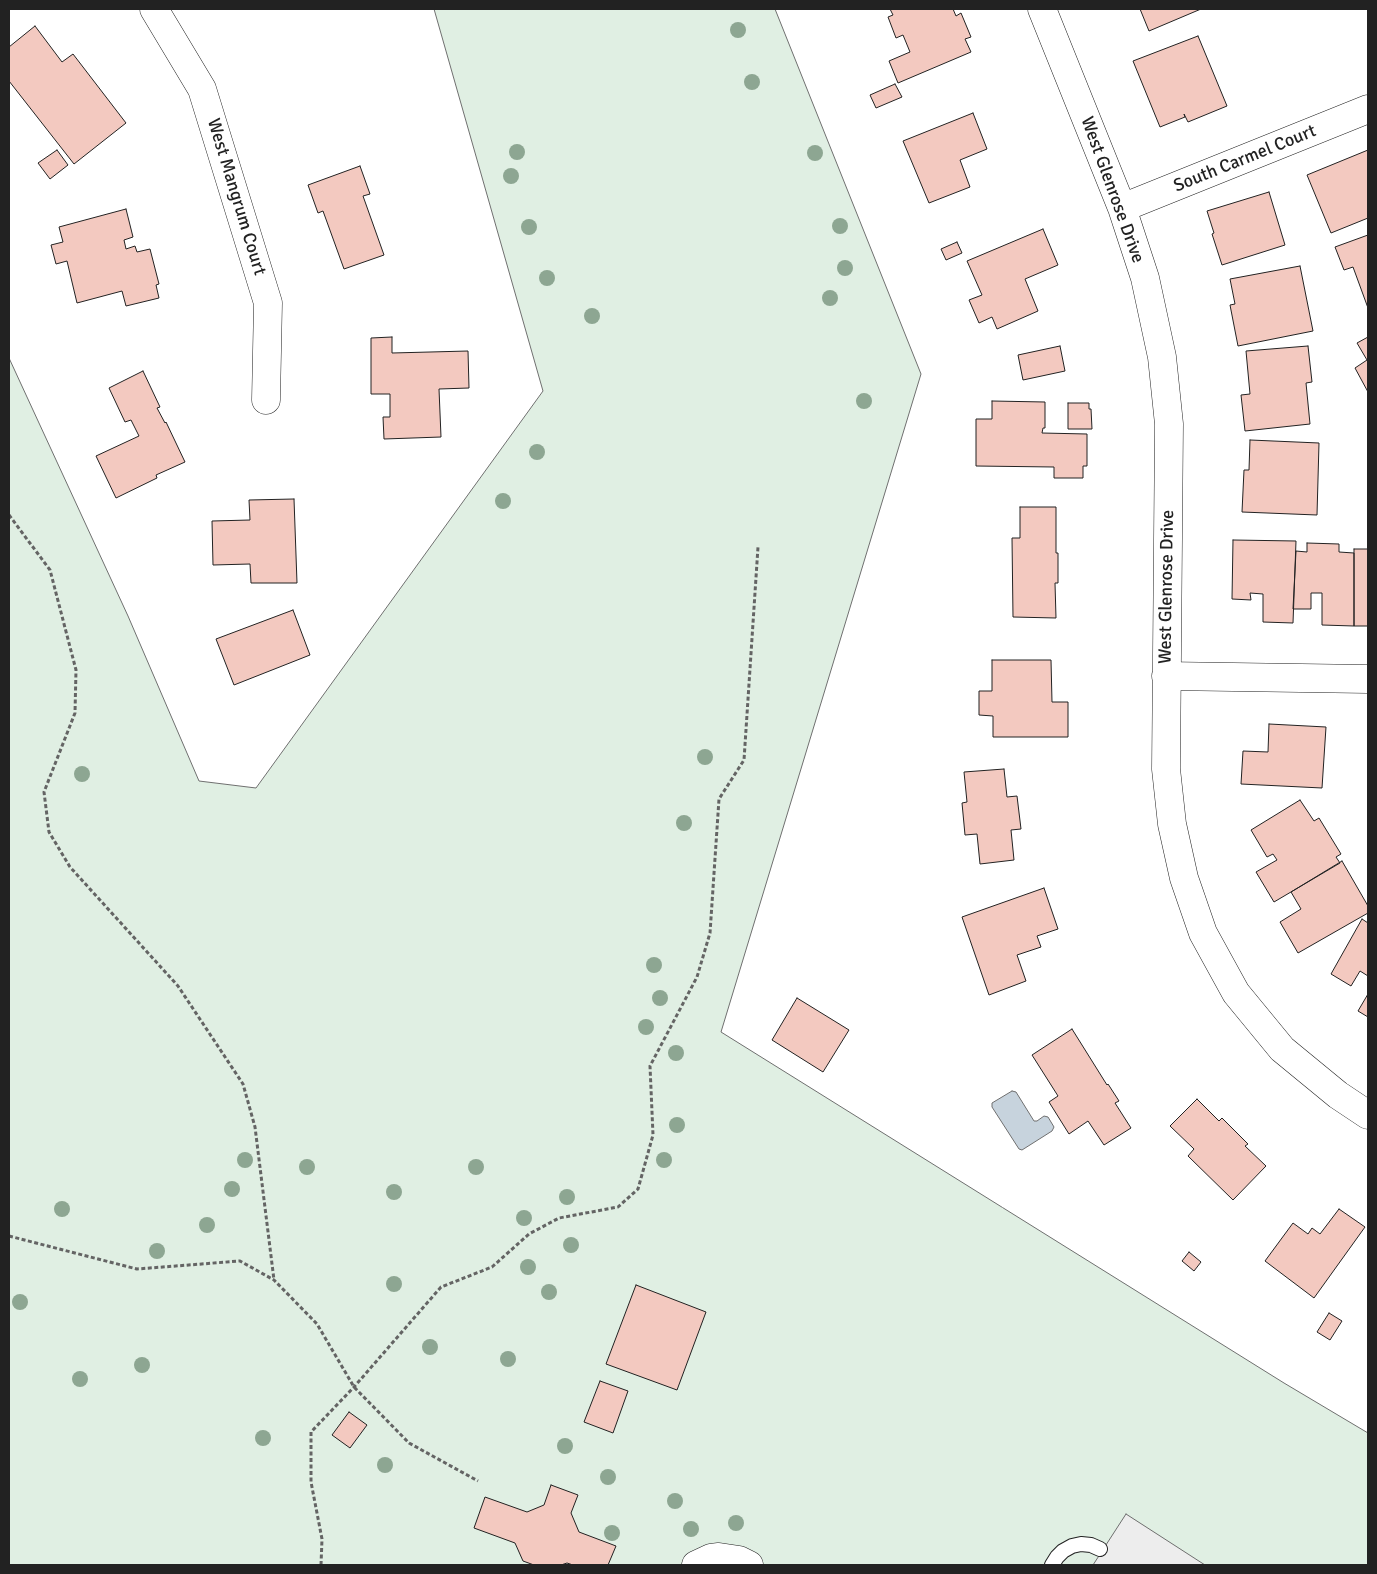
<!DOCTYPE html>
<style>
body{margin:0}
#map{position:relative;width:1377px;height:1574px;overflow:hidden;background:#fff;font-family:Signika,sans-serif}
canvas{display:block}
.frame{position:absolute;inset:0;border:10px solid #222;pointer-events:none}
</style>
<div id="map">
<canvas width="1377" height="1574"></canvas>
<div class="frame"></div>
</div>
<script>
const ctx = document.querySelector('canvas').getContext('2d');
ctx.lineJoin = 'round';
function fillPath(path, color) { ctx.fillStyle = color; ctx.fill(path, 'evenodd'); }
const toPath = rows => new Path2D(rows.map(r => 'M' + r).join(''));
function stroke(path, color, width, dash) { ctx.strokeStyle = color; ctx.lineWidth = width; ctx.lineCap = dash ? 'butt' : 'round'; ctx.setLineDash(dash || []); ctx.stroke(path); }
function write(font, color, halo, rows, align = 'center') {
  ctx.font = font + ' Signika,sans-serif'; ctx.lineWidth = 4; ctx.setLineDash([]); ctx.textBaseline = 'middle'; ctx.strokeStyle = halo; ctx.fillStyle = color; for (const [text, x, y, turn = 0] of rows) {
    ctx.save(); ctx.translate(x, y); ctx.rotate((+turn || 0) * Math.PI / 180); ctx.textAlign = isNaN(turn) ? turn : align; if (halo) ctx.strokeText(text, 0, 0); ctx.fillText(text, 0, 0); ctx.restore();
  }
}
const green = toPath([
 [434,9,775,9,921,374,721,1032,1284,1383,1368,1433,1368,1565,9,1565,9,358,128,616,199,781,256,788,543,391,434,9]
]);
const parking = toPath([
 [1126,1514,1205,1565,1093,1565,1126,1514]
]);
const water = toPath([
 [1012,1091,1016,1092,1034,1121,1037,1121,1044,1116,1048,1117,1054,1127,1052,1131,1022,1150,1019,1149,992,1107,992,1103,1012,1091]
]);
const building = toPath([
 [890,9,953,9,956,16,961,13,971,37,965,39,971,52,898,83,889,61,910,52,903,35,896,38,888,17,893,15,890,9],
 [1140,9,1201,9,1149,31,1140,9],
 [35,26,62,62,73,54,126,123,74,164,9,81,9,47,35,26],
 [1198,36,1227,106,1188,122,1184,114,1185,117,1160,127,1133,61,1198,36],
 [895,84,902,97,876,108,870,95,895,84],
 [973,113,987,149,960,160,970,187,929,203,903,141,973,113],
 [57,150,68,165,50,179,38,163,57,150],
 [1368,150,1368,218,1331,233,1307,175,1368,150],
 [360,166,370,194,363,196,384,255,344,269,323,211,318,213,308,185,360,166],
 [1269,192,1285,245,1222,265,1212,234,1214,233,1207,211,1269,192],
 [126,209,133,237,124,240,126,249,135,246,137,252,150,249,159,284,156,285,159,298,126,306,122,291,77,303,67,261,56,264,51,245,63,242,59,227,126,209],
 [1043,229,1058,265,1025,279,1038,311,997,329,992,317,979,323,969,300,982,295,967,261,1043,229],
 [1368,235,1368,308,1353,267,1344,270,1335,247,1368,235],
 [957,242,962,253,946,260,941,249,957,242],
 [1300,266,1313,331,1238,346,1230,305,1235,304,1230,279,1300,266],
 [392,337,392,353,468,351,469,388,439,389,441,437,384,439,383,417,390,417,390,394,371,394,371,338,392,337],
 [1368,337,1368,392,1355,368,1367,360,1357,343,1368,337],
 [1060,346,1065,371,1023,380,1018,355,1060,346],
 [1308,346,1312,382,1306,383,1310,424,1245,431,1241,395,1250,394,1246,351,1308,346],
 [143,371,160,407,157,408,165,423,166,422,185,462,156,475,157,478,116,498,96,456,139,436,131,420,125,422,109,388,143,371],
 [992,401,1045,402,1045,428,1043,428,1042,433,1087,434,1087,466,1083,466,1083,478,1054,478,1054,467,976,466,976,419,992,419,992,401],
 [1068,403,1089,403,1089,409,1091,409,1092,429,1068,429,1068,403],
 [1250,440,1319,443,1317,515,1242,512,1244,470,1249,470,1250,440],
 [294,499,297,583,251,583,250,564,213,565,212,521,250,520,249,500,294,499],
 [1020,507,1056,507,1056,553,1058,553,1058,583,1055,583,1056,618,1013,617,1012,538,1020,538,1020,507],
 [1233,540,1296,541,1293,623,1263,622,1263,594,1250,593,1251,600,1232,599,1233,540],
 [1307,543,1339,544,1339,552,1354,553,1354,626,1322,625,1322,593,1311,593,1311,609,1293,609,1296,551,1307,552,1307,543],
 [1354,549,1368,549,1368,626,1354,626,1354,549],
 [293,610,310,655,234,685,216,639,293,610],
 [992,660,1051,660,1052,702,1068,702,1068,737,993,737,993,716,979,715,979,691,992,691,992,660],
 [1269,724,1326,727,1322,788,1241,784,1243,751,1268,752,1269,724],
 [1004,769,1007,797,1017,796,1021,829,1011,830,1014,860,980,864,977,834,965,835,962,803,967,802,964,772,1004,769],
 [1300,800,1314,821,1319,818,1341,854,1336,857,1340,863,1274,902,1256,872,1277,860,1273,854,1267,857,1251,830,1300,800],
 [1342,861,1368,906,1368,913,1298,953,1280,922,1301,909,1291,892,1342,861],
 [1044,888,1058,929,1037,936,1041,947,1017,955,1026,981,989,995,962,917,1044,888],
 [1362,919,1368,923,1368,976,1360,971,1351,986,1331,974,1362,919],
 [1368,994,1368,1017,1358,1011,1368,994],
 [797,998,849,1030,823,1072,772,1040,797,998],
 [1072,1029,1107,1085,1108,1084,1119,1101,1115,1103,1131,1128,1104,1145,1088,1121,1069,1134,1049,1102,1058,1096,1032,1055,1072,1029],
 [1197,1099,1219,1121,1222,1118,1248,1144,1245,1146,1266,1166,1233,1200,1188,1156,1194,1149,1170,1126,1197,1099],
 [1339,1209,1365,1227,1314,1298,1265,1261,1293,1223,1308,1234,1312,1228,1320,1234,1339,1209],
 [1189,1252,1201,1262,1194,1271,1182,1261,1189,1252],
 [636,1285,706,1312,677,1390,606,1364,636,1285],
 [1329,1313,1342,1321,1330,1340,1317,1332,1329,1313],
 [600,1381,628,1391,613,1433,584,1422,600,1381],
 [349,1412,367,1425,350,1448,332,1435,349,1412],
 [551,1485,578,1495,571,1513,579,1532,616,1546,608,1565,573,1565,567,1563,561,1565,534,1565,523,1561,515,1543,474,1528,485,1497,527,1512,544,1505,551,1485]
]);
const path = toPath([
 [9,515,50,570,76,670,75,713,44,792,49,832,70,867,178,986,243,1084,255,1127,274,1280],
 [9,1236,137,1269,240,1261,274,1280,317,1324,354,1387,409,1443,478,1481],
 [321,1565,322,1539,311,1482,311,1432,354,1387,441,1287,492,1267,529,1234,559,1218,618,1207,638,1189,653,1135,650,1066,697,977,710,933,719,799,744,760,758,547]
]);
const lane = toPath([
 [1052,1565,1057,1557,1063,1551,1072,1546,1081,1544,1091,1545,1100,1549]
]);
const street = toPath([
 [154,9,202,89,268,303,266,400],
 [1042,9,1122,208,1145,278,1162,357,1169,424,1166,769,1172,824,1184,878,1203,933,1236,993,1282,1049,1338,1095,1368,1115],
 [1122,208,1368,109],
 [1166,676,1368,679],
 [696,1565,711,1558,719,1557,739,1560,749,1565]
]);
const trees = [
 [738,30],
 [752,82],
 [517,152],
 [815,153],
 [511,176],
 [840,226],
 [529,227],
 [845,268],
 [547,278],
 [830,298],
 [592,316],
 [864,401],
 [537,452],
 [503,501],
 [705,757],
 [82,774],
 [684,823],
 [654,965],
 [660,998],
 [646,1027],
 [676,1053],
 [677,1125],
 [245,1160],
 [664,1160],
 [307,1167],
 [476,1167],
 [232,1189],
 [394,1192],
 [567,1197],
 [62,1209],
 [524,1218],
 [207,1225],
 [571,1245],
 [157,1251],
 [528,1267],
 [394,1284],
 [549,1292],
 [20,1302],
 [430,1347],
 [508,1359],
 [142,1365],
 [80,1379],
 [263,1438],
 [565,1446],
 [385,1465],
 [608,1477],
 [675,1501],
 [736,1523],
 [691,1529],
 [612,1533]
];
const streetNames = [
 ["South Carmel Court",1245,159,-22],
 ["West Glenrose Drive",1112,190,70],
 ["West Mangrum Court",236,197,73],
 ["West Glenrose Drive",1167,587,-89]
];
fillPath(green, '#e0efe3');
stroke(green, '#6f6f6f', 1);
fillPath(parking, '#ededed');
stroke(parking, '#6f6f6f', 1);
fillPath(water, '#c7d3dd');
stroke(water, '#6f6f6f', 1);
fillPath(building, '#f3c9c0');
stroke(building, '#222', 1);
stroke(lane, '#222', 16);
stroke(street, '#222', 29);
stroke(path, '#646464', 3, [4, 2.5]);
stroke(lane, '#fff', 14);
stroke(street, '#fff', 28);
ctx.fillStyle = '#8da692';
for (const [x, y] of trees) { ctx.beginPath(); ctx.arc(x, y, 8, 0, 2 * Math.PI); ctx.fill(); }
write('18px', '#222', '#fff', streetNames);
</script>
